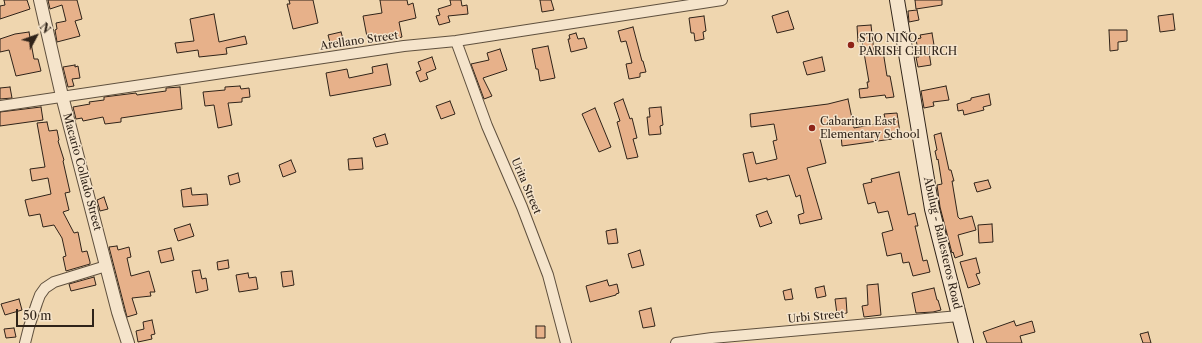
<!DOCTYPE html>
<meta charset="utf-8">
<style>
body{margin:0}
#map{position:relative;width:1202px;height:343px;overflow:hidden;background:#efd6af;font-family:"Libre Caslon Text",serif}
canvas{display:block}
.north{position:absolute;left:16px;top:16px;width:40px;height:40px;-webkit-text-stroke:3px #f5e4cb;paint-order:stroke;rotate:49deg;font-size:11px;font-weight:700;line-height:16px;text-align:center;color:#2f2319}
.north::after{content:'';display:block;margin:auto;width:14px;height:18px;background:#2f2319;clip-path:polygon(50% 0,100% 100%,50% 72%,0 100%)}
.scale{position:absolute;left:16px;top:309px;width:78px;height:18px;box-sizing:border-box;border:2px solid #2f2319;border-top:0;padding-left:5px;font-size:12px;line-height:14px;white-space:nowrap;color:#2f2319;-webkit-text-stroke:3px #f5e4cb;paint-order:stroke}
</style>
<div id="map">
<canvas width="1202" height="343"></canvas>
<div class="north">N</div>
<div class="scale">50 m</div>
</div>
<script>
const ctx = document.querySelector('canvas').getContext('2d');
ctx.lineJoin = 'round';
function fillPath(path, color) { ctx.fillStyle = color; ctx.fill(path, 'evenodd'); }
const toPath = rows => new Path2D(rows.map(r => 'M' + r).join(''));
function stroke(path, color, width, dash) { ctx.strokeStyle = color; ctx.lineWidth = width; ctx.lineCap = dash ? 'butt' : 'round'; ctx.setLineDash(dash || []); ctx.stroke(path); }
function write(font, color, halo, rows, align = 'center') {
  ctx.font = font + ' "Libre Caslon Text",serif'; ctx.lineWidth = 3; ctx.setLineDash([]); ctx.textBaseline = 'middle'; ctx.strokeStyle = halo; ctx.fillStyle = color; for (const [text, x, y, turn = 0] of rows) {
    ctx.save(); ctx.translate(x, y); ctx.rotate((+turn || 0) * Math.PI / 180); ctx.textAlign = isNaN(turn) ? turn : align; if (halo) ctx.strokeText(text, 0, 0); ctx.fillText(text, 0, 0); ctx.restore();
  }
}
const building = toPath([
 [4,0,27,0,30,9,0,19,0,6,5,5,4,0],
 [48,0,77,0,82,19,75,21,80,36,57,42,55,30,57,29,56,23,66,21,62,5,50,9,48,0],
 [289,0,313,0,318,23,293,29,287,4,290,4,289,0],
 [380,0,407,0,408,5,413,3,416,18,399,22,402,37,394,39,393,37,368,42,363,16,382,13,380,0],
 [450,0,461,0,462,6,467,5,468,14,448,16,450,22,439,25,436,16,440,15,438,9,451,5,450,0],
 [540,0,551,0,554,10,542,12,540,0],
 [915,0,942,0,942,5,916,9,915,0],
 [917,10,919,20,909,22,908,11,917,10],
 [788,11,794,29,777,33,772,16,788,11],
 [214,14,219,42,245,36,247,44,226,48,227,54,199,57,198,50,177,53,175,43,194,41,190,19,214,14],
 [1173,14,1175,30,1160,32,1158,16,1173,14],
 [704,16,706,31,703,32,704,39,695,41,694,33,691,33,689,18,704,16],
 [871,25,874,52,883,51,887,76,890,76,894,97,886,98,885,95,860,98,859,89,868,88,867,82,869,82,862,41,858,42,857,26,871,25],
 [633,27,642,61,643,61,646,72,640,73,640,77,629,79,626,64,632,63,626,41,621,42,618,31,633,27],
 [1109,30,1127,30,1127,41,1118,42,1118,50,1110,51,1109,30],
 [29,32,34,59,38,59,41,71,16,76,9,50,0,52,0,39,15,34,29,32],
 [341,32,344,42,331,46,328,35,341,32],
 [576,33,578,39,584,38,587,48,571,52,568,39,570,39,569,35,576,33],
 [932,33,934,45,928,46,931,65,918,67,916,57,919,57,916,39,921,38,920,35,932,33],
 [548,46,555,78,540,81,538,69,536,69,532,49,548,46],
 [500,49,507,70,483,78,492,96,484,99,471,64,489,60,487,53,500,49],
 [432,57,436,69,426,73,428,79,420,82,416,72,421,70,418,62,432,57],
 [822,57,825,71,807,75,803,62,822,57],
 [387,64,391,85,330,96,326,73,347,69,349,78,373,73,372,67,387,64],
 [75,65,75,67,78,66,80,78,72,79,74,86,68,87,63,67,75,65],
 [240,86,241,89,249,88,250,97,242,98,242,102,228,103,232,125,218,128,214,105,205,106,203,92,225,90,225,87,240,86],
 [946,86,949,100,933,102,934,106,924,108,921,91,946,86],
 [10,87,12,98,0,99,0,88,10,87],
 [180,87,182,109,121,118,121,122,105,124,103,117,83,121,82,118,76,119,73,107,90,104,89,102,104,100,104,97,136,93,137,95,166,91,166,88,180,87],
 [989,94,991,105,983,107,984,110,964,115,963,110,958,111,957,104,971,100,971,98,989,94],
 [623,99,630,119,632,118,637,138,633,139,638,157,627,159,617,122,620,121,614,103,623,99],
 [848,99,854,128,886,122,884,114,897,113,900,133,891,135,892,139,842,146,841,135,820,139,826,163,807,168,822,219,800,224,798,215,804,213,800,195,796,197,789,175,767,180,767,178,749,182,743,154,753,152,756,164,777,159,773,141,777,140,774,124,751,127,750,114,828,104,848,99],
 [450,101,455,114,441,119,436,106,450,101],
 [41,107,43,120,0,126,0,112,41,107],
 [661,107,663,125,660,126,661,134,649,135,647,117,650,117,649,108,661,107],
 [595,108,611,147,599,152,582,114,595,108],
 [47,122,49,131,57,130,59,140,58,141,64,160,63,161,70,192,65,193,69,210,63,212,74,233,78,232,82,252,87,251,90,262,90,264,66,271,63,257,66,256,62,238,54,225,43,227,40,214,29,216,25,200,51,194,48,178,32,181,30,169,45,167,37,123,47,122],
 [941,133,949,170,951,170,954,181,952,181,958,217,960,219,972,216,976,230,958,235,963,255,955,258,953,252,952,253,940,207,937,185,942,184,938,159,937,160,935,151,937,150,934,135,941,133],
 [385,134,388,144,376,147,373,138,385,134],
 [362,158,363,169,349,170,348,159,362,158],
 [291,160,296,172,283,177,279,165,291,160],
 [899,172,908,215,915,213,918,226,915,226,923,261,927,260,930,272,913,276,909,262,903,263,901,253,887,256,882,233,893,230,888,211,878,213,875,202,868,204,863,184,872,182,871,179,899,172],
 [238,173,240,182,230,185,228,176,238,173],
 [988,180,991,188,977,192,974,183,988,180],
 [191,188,192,195,207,194,208,205,183,207,181,190,191,188],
 [104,197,108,209,100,211,97,200,104,197],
 [767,211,772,223,760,227,756,215,767,211],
 [190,224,194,236,178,241,174,229,190,224],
 [992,224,993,242,979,243,978,225,992,224],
 [616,229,618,243,608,244,606,231,616,229],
 [117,246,118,250,129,247,131,257,127,258,131,276,149,271,155,292,150,292,151,296,132,298,137,314,127,317,109,247,117,246],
 [171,248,174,260,161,263,158,251,171,248],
 [640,250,644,265,632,268,628,254,640,250],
 [976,258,980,273,976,274,980,284,968,288,960,262,976,258],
 [228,260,229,268,218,270,217,262,228,260],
 [200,270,202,279,206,278,208,290,196,293,192,271,200,270],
 [292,271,294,285,283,287,281,272,292,271],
 [248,273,249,278,256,277,258,289,239,292,236,275,248,273],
 [94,277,96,285,71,291,69,284,94,277],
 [607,280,609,286,617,284,619,293,616,294,616,295,590,302,586,286,607,280],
 [878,284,881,315,864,317,862,306,868,305,867,285,878,284],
 [824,286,826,296,817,298,815,288,824,286],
 [934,288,937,300,938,300,941,310,933,312,916,313,912,293,934,288],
 [791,289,793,299,785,300,783,291,791,289],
 [846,298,847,313,837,314,835,299,846,298],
 [19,299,22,310,5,315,1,304,19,299],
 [651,308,655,326,643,328,639,311,651,308],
 [152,320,155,334,151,335,152,339,138,342,136,331,144,329,143,322,152,320],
 [1014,321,1016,326,1032,321,1035,332,1020,336,1022,343,987,343,983,332,1014,321],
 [536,326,545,326,545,338,536,338,536,326],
 [14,328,16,337,6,338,4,329,14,328],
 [1148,332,1151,343,1143,343,1140,334,1148,332]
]);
const minor = toPath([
 [456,41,487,126,522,207,548,275,566,343],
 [0,106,404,46,456,41,722,0],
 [25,343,29,327,37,303,40,295,45,288,54,282,106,266],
 [676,343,712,338,959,316]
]);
const tertiary = toPath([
 [40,0,62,96,118,312,128,343]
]);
const secondary = toPath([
 [897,0,932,209,966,343]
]);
const markers = [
 [851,45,4,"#8f2418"],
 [812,128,4,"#8f2418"]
];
const poiNames = [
 ["STO NIÑO",859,39],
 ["PARISH CHURCH",859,52],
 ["Cabaritan East",820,122],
 ["Elementary School",820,135]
];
const streetNames = [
 ["Arellano Street",359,41,-8],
 ["Macario Collado Street",82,172,75],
 ["Urita Street",526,186,67],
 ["Abulug - Ballesteros Road",942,243,77],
 ["Urbi Street",816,317,-5]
];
fillPath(building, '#e7b18a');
stroke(building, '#2f2319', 1);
stroke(minor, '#5f503e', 12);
stroke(tertiary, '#5f503e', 14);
stroke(secondary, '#2f2319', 16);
stroke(minor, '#f5e4cb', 10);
stroke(tertiary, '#f5e4cb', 12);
stroke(secondary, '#f5e4cb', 14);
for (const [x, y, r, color] of markers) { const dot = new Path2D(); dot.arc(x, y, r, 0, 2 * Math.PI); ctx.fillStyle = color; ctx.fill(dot); stroke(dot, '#f5e4cb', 1.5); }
write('11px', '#2f2319', '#f5e4cb', poiNames, 'left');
write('11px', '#2f2319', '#f5e4cb', streetNames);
</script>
